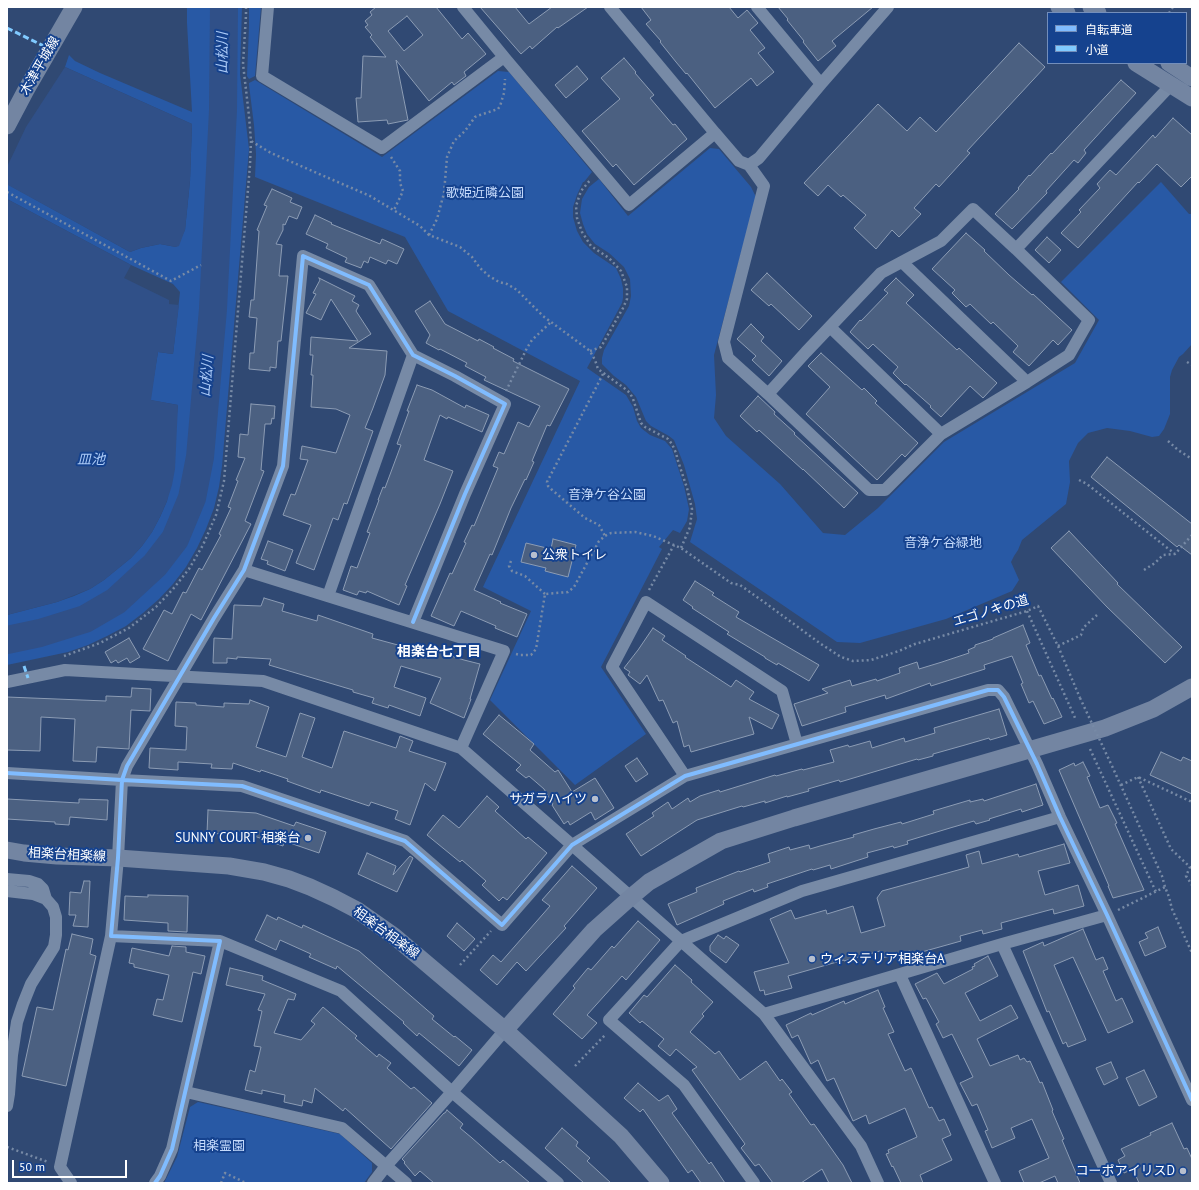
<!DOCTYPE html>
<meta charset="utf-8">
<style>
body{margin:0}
#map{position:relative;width:1199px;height:1190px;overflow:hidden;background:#304973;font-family:"PT Sans","Noto Sans JP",sans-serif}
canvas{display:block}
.frame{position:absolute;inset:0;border:8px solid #fff;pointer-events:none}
.legend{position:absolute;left:1047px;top:12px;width:140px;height:52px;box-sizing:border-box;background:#15428e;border:1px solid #738ebb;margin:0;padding:5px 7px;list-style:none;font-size:12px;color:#fff}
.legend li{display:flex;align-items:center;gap:8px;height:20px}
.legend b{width:20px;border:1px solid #738ebb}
.scale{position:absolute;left:12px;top:1160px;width:115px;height:18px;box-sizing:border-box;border:2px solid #fff;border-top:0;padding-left:5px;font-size:12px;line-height:14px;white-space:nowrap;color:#fff;-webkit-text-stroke:3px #15428e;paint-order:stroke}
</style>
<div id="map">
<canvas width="1199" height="1190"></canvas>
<div class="frame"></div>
<ul class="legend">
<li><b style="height:5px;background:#80bcff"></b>自転車道</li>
<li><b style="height:5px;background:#80caff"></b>小道</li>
</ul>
<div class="scale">50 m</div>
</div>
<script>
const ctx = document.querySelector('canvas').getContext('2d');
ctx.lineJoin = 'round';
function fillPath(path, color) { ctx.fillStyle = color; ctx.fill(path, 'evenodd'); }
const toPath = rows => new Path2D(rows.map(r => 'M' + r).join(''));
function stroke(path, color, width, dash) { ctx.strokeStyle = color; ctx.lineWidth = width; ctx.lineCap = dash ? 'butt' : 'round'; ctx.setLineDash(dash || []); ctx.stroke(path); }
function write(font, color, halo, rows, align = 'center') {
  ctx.font = font + ' "PT Sans","Noto Sans JP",sans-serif'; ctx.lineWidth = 4; ctx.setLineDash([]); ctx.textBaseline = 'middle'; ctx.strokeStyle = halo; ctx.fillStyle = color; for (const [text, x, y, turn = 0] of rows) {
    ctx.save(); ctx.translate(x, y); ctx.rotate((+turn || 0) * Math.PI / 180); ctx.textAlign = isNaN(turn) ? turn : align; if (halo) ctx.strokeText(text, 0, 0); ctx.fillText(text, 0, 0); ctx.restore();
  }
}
const green = toPath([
 [187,7,216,7,216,114,215,147,213,148,203,315,201,315,200,330,202,334,191,461,188,481,183,500,176,518,167,535,157,551,144,566,131,579,116,591,101,601,84,610,66,617,48,622,7,631,7,615,57,602,74,596,90,589,104,580,131,558,142,546,152,532,160,517,167,501,178,405,150,400,158,352,173,354,180,292,173,284,131,265,7,199,7,182,9,185,130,252,141,248,160,244,176,247,185,230,190,181,192,124,65,67,69,55,75,61,100,73,192,112,187,23],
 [230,7,242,7,240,74,249,149,222,466,219,487,214,508,206,529,197,548,186,567,173,584,159,599,143,613,126,626,107,636,88,645,68,652,7,665,7,648,72,632,91,624,110,615,127,603,143,591,157,576,170,560,182,543,191,524,198,505,204,485,207,465,223,277,231,148,229,148],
 [249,7,261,7,255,76,249,79,247,76,249,26],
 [498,71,509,72,592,172,584,182,583,182,577,195,573,207,573,217,577,231,583,242,594,253,616,268,621,279,623,288,623,298,622,303,587,368,626,395,633,407,637,421,641,428,650,435,665,441,672,449,684,486,689,509,687,521,680,533,673,530,659,547,662,549,601,667,646,734,575,785,490,700,531,611,483,587,580,381,448,311,405,237,255,177,256,154,254,125,249,85,249,83,255,80,382,157],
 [710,148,719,149,751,187,756,197,714,355,716,395,714,418,726,436,780,484,823,533,845,535,878,508,944,442,1075,363,1099,320,1061,282,1161,182,1189,214,1192,214,1192,344,1183,354,1179,357,1172,370,1170,377,1170,414,1164,429,1159,436,1152,437,1130,431,1107,428,1088,433,1078,443,1069,461,1070,482,1066,504,1022,540,1018,550,1014,556,1011,562,1019,580,1012,591,946,619,860,643,837,642,690,542,697,519,695,504,684,465,674,440,669,436,651,426,646,421,636,397,626,385,614,376,602,364,602,358,604,350,629,306,631,296,630,279,624,267,609,253,595,244,587,234,583,224,580,213,582,199,589,187,599,179,628,216],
 [198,1102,340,1134,372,1163,372,1172,364,1183,164,1183,177,1157,190,1107]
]);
const water = toPath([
 [65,67,192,124,190,181,185,230,179,246,176,247,160,244,141,248,130,252,8,185,7,182,7,167,26,127],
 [7,199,131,265,124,278,169,300,169,304,179,305,173,354,158,352,151,400,178,405,175,469,172,485,167,501,160,517,152,532,142,546,131,558,104,580,90,589,57,602,7,615]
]);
const river = toPath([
 [7,640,40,633,85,619,116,601,155,565,175,539,192,498,200,457,213,309,223,110,224,7]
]);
const building = toPath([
 [376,7,436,7,462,39,468,33,486,54,464,72,466,76,454,85,452,82,429,101,396,60,408,120,388,124,387,120,358,122,356,98,361,98,363,56,386,57,370,37,372,35,365,27,368,25,365,21,372,15,370,12,376,7],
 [407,16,423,35,404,51,388,31,407,16],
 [480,7,515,7,529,24,552,7,588,7,558,28,557,27,532,49,530,46,521,54,480,7],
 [641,7,729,7,738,18,747,10,758,23,750,30,765,48,758,53,774,72,757,86,751,78,715,108,687,73,686,74,676,62,660,42,661,41,646,24,651,20,641,7],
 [778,7,873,7,832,41,836,46,818,61,803,42,804,41,787,20,788,19,778,7],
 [1019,43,1045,67,967,151,970,153,939,187,936,184,914,208,921,214,899,237,892,230,876,249,854,228,866,215,843,195,841,197,828,185,818,196,804,183,878,104,907,131,920,117,936,132,1019,43],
 [624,58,636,72,635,73,654,95,650,98,673,125,675,124,687,139,634,185,616,164,613,167,582,131,620,99,601,78,624,58],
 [577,66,588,79,566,98,555,85,577,66],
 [1121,80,1136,93,1084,150,1086,153,1078,163,1074,160,1046,191,1047,193,1012,229,995,214,1019,189,1018,188,1029,175,1030,176,1051,153,1052,154,1121,80],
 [1173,118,1192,135,1192,176,1181,187,1157,164,1139,183,1138,182,1078,248,1061,233,1081,212,1079,210,1100,188,1097,184,1110,170,1116,175,1153,135,1155,138,1173,118],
 [272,189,292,198,290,202,302,207,297,219,289,216,285,225,283,224,283,230,276,244,282,245,279,276,288,276,281,341,278,341,276,368,270,367,270,371,249,369,250,353,254,353,257,318,249,317,251,300,254,300,259,231,257,230,267,206,264,205,272,189],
 [315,215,332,223,331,224,380,244,382,239,404,249,397,264,388,260,386,264,370,257,368,263,364,261,361,268,345,262,347,258,326,248,328,244,306,234,315,215],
 [966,233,985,250,984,251,1009,275,1032,295,1033,294,1072,330,1058,345,1053,340,1029,366,1013,352,1018,346,993,322,991,324,970,304,966,307,952,293,955,290,932,269,966,233],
 [1047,237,1061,250,1049,263,1035,250,1047,237],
 [767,273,812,316,799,330,771,304,769,306,751,290,767,273],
 [319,278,355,296,352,301,359,305,356,311,371,334,349,348,387,351,385,375,373,408,365,428,373,431,347,504,344,503,338,520,333,518,314,570,296,563,311,525,283,515,291,494,295,495,308,460,300,459,302,446,336,453,350,415,336,409,311,407,313,375,311,375,313,355,310,355,311,337,358,341,331,299,321,320,306,313,316,294,313,293,320,280,319,278],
 [896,278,914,295,906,303,957,350,959,348,997,383,983,398,970,386,941,417,930,407,931,406,906,384,905,385,893,373,898,367,873,344,868,349,850,332,860,320,861,321,888,293,884,290,896,278],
 [430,301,445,324,478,341,479,339,494,347,493,348,514,359,513,361,569,389,550,426,547,425,532,461,534,462,526,480,525,479,511,508,492,555,490,554,474,590,501,602,500,603,527,614,517,637,495,628,496,626,461,611,454,626,431,616,450,573,452,574,466,543,464,542,472,525,474,526,498,468,493,466,499,452,504,454,518,422,529,427,540,406,484,380,486,377,465,366,467,363,440,349,439,350,426,343,430,335,415,311,430,301],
 [751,324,764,337,761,341,782,361,769,376,752,360,756,356,737,339,751,324],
 [821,353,862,390,864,388,877,401,875,403,918,443,905,457,902,454,877,480,806,414,830,387,808,366,821,353],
 [417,385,432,390,465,408,466,405,489,415,482,432,448,417,447,419,440,415,424,460,453,471,440,504,405,585,407,586,399,605,367,591,366,593,359,591,357,595,343,590,351,566,357,568,370,533,367,532,379,500,378,500,383,487,385,488,401,445,397,444,409,411,407,411,417,385],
 [758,396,775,412,774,414,795,433,794,434,858,493,844,508,803,469,803,470,759,430,757,432,740,416,758,396],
 [251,404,275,406,274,419,272,418,271,424,265,424,261,470,264,471,245,521,251,524,201,620,191,614,168,661,143,649,164,610,172,614,183,592,186,593,199,568,202,570,221,535,219,534,231,508,228,507,238,481,236,480,245,458,238,457,240,434,248,435,251,404],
 [1107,457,1192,524,1192,555,1179,545,1177,547,1091,477,1107,457],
 [1069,531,1118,583,1117,584,1182,647,1165,663,1107,607,1051,548,1069,531],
 [553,539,576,545,568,577,545,571,546,568,521,562,526,543,551,549,553,539],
 [268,541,293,550,285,571,267,564,268,561,261,559,268,541],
 [695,581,714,593,712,595,739,612,736,617,819,665,809,681,778,663,777,665,765,658,765,657,727,634,729,632,692,608,693,607,683,600,695,581],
 [264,598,284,604,282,611,317,621,318,615,373,634,372,638,409,648,410,646,438,654,438,652,464,660,480,664,470,699,471,699,464,718,430,703,441,678,401,666,394,687,426,698,420,716,389,705,388,708,372,703,374,698,353,692,353,690,269,665,271,659,237,657,237,659,227,658,227,663,213,663,214,638,232,639,234,605,261,606,264,598],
 [1023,625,1030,643,1026,645,1039,676,1041,675,1052,699,1053,698,1062,717,1044,724,1033,701,1029,703,1021,684,1023,683,1012,656,984,665,985,669,931,686,930,683,886,699,885,695,845,707,846,712,802,726,794,704,828,693,822,689,850,680,852,686,876,679,877,681,900,673,899,668,917,662,919,669,942,662,969,653,968,650,975,647,975,645,993,639,993,638,1023,625],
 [653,628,665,636,662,640,686,656,685,657,731,687,736,680,754,692,749,699,779,715,772,729,749,717,754,734,691,752,689,745,684,747,677,721,673,723,663,700,659,701,647,675,640,684,628,675,630,672,624,668,638,650,653,628],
 [129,638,140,657,130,663,127,658,118,663,116,660,111,663,105,652,129,638],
 [132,688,151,689,150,711,131,710,129,749,97,747,96,762,73,761,75,719,41,717,40,751,7,750,7,697,106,701,106,696,131,697,132,688],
 [250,700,269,707,256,747,286,757,300,713,315,718,302,757,332,768,344,731,396,748,400,736,413,741,409,751,446,763,435,791,425,783,410,825,395,819,398,811,371,802,369,806,321,790,320,793,287,781,288,779,261,770,260,772,233,763,232,769,211,768,212,764,178,762,178,770,149,768,150,748,186,750,187,727,175,726,176,702,196,703,196,705,224,707,224,703,249,704,250,700],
 [999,709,1007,735,990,740,989,738,965,745,933,754,933,756,918,760,917,759,840,782,839,780,808,789,809,791,787,797,787,796,765,803,765,801,743,807,742,806,697,820,641,856,626,834,654,816,652,813,668,802,672,809,688,798,690,802,700,796,719,790,720,792,775,775,776,776,802,769,803,770,834,762,830,750,848,745,849,747,870,741,872,748,904,738,905,742,935,733,934,728,999,709],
 [499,715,534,744,530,750,555,772,558,770,572,792,595,778,614,808,595,820,591,812,570,825,568,821,564,824,552,805,553,804,544,789,529,776,526,778,516,770,521,765,483,734,499,715],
 [1161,752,1181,761,1183,757,1192,761,1192,794,1150,775,1161,752],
 [637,758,648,774,636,782,625,766,637,758],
 [1083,762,1090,776,1087,777,1100,808,1108,805,1117,823,1115,824,1144,890,1113,898,1108,886,1109,886,1059,770,1074,763,1075,766,1083,762],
 [1036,784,1043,805,1022,812,1021,809,989,819,990,820,976,824,974,821,950,828,907,841,908,844,894,848,893,846,867,853,868,857,831,869,830,865,813,870,812,869,767,884,768,887,754,892,753,889,723,901,724,904,677,925,668,904,697,892,696,888,739,871,740,872,770,862,768,854,789,847,790,850,809,845,810,849,820,846,854,837,853,835,874,829,901,822,902,824,934,814,933,811,970,800,970,802,983,799,984,801,1036,784],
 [487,796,499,807,495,811,526,839,528,837,547,853,507,900,503,897,499,901,482,885,486,881,462,860,460,862,427,835,443,815,459,828,487,796],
 [7,799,79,803,79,799,108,800,107,820,70,817,69,825,55,824,55,822,7,819,7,799],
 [208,810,256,813,294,826,296,822,326,832,319,853,284,841,283,846,254,836,207,833,208,810],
 [1064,844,1070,863,1038,871,1045,895,1078,885,1084,906,1054,914,1053,909,1001,923,1002,929,983,934,982,930,960,936,961,941,911,955,910,951,882,958,880,951,844,961,844,960,788,976,792,988,765,995,764,990,760,991,754,972,789,963,770,919,791,910,795,919,826,910,827,914,853,906,861,933,885,926,877,898,882,891,969,867,966,855,979,851,982,864,1018,854,1019,857,1064,844],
 [367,853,396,866,393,875,410,856,413,858,397,892,358,874,367,853],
 [572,866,597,888,564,926,566,928,526,971,517,962,497,985,480,970,493,955,501,962,550,906,542,900,572,866],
 [84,881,90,881,88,927,73,926,76,915,69,915,70,892,81,893,84,881],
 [148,895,188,896,187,932,168,931,168,923,124,920,125,896,148,897,148,895],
 [267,915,277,920,278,917,302,928,303,925,359,951,434,1016,432,1019,454,1037,455,1036,472,1050,459,1066,419,1033,417,1036,403,1023,404,1022,337,966,336,969,309,957,311,954,280,940,276,950,255,940,267,915],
 [638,921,660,940,626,980,622,976,587,1015,597,1023,582,1039,553,1014,575,988,573,986,588,968,591,970,612,946,614,948,638,921],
 [457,923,475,939,464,951,447,936,457,923],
 [1158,927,1166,947,1145,956,1139,942,1148,938,1145,933,1158,927],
 [1083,929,1096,960,1103,957,1108,969,1103,971,1116,1001,1122,998,1133,1022,1108,1033,1073,957,1054,965,1086,1040,1068,1047,1066,1042,1063,1044,1049,1011,1047,1012,1023,951,1043,942,1044,946,1083,929],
 [72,934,93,939,90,954,96,956,66,1086,22,1076,37,1007,53,1010,66,949,68,950,72,934],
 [718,935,724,939,726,936,739,945,726,963,710,951,710,946,718,935],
 [172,946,186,947,186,952,205,956,201,974,193,972,182,1022,153,1015,157,999,163,1000,169,975,134,967,134,964,129,963,132,948,169,956,172,946],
 [988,956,998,976,965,993,980,1021,1011,1005,1018,1018,977,1039,990,1066,1018,1055,1020,1060,1024,1058,1027,1062,1030,1061,1040,1083,1042,1082,1053,1110,1052,1111,1064,1139,1062,1140,1080,1183,1058,1183,1055,1176,1039,1183,1024,1183,1019,1171,1049,1158,1032,1119,1011,1128,1015,1138,992,1148,985,1131,988,1130,977,1104,972,1106,960,1083,973,1077,952,1034,943,1038,936,1024,939,1022,926,998,923,999,915,984,937,973,944,984,973,969,972,967,975,966,974,964,988,956],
 [675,965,692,980,691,982,713,1002,702,1014,704,1016,690,1032,715,1054,719,1051,740,1080,766,1061,780,1081,782,1079,792,1092,789,1094,811,1125,814,1124,843,1165,852,1183,829,1183,822,1169,801,1183,773,1183,759,1164,755,1166,741,1148,745,1144,692,1070,697,1067,676,1049,670,1056,658,1046,664,1039,642,1021,640,1023,629,1013,644,995,647,997,675,965],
 [230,968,263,976,262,980,296,994,294,1000,288,999,274,1033,301,1040,315,1024,311,1021,323,1007,357,1036,355,1038,377,1057,379,1054,391,1063,387,1068,411,1089,414,1087,432,1103,391,1149,345,1108,343,1111,315,1088,312,1103,303,1100,302,1106,284,1102,285,1095,262,1090,262,1094,245,1090,250,1070,255,1072,261,1047,254,1046,262,1011,258,1010,265,994,226,985,230,968],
 [878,990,885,1007,883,1008,894,1032,888,1034,905,1071,911,1068,929,1108,932,1107,939,1121,944,1119,951,1135,942,1139,952,1160,920,1175,923,1183,901,1183,893,1166,892,1167,886,1154,889,1153,888,1150,917,1137,905,1108,869,1124,866,1115,853,1121,834,1078,827,1081,818,1060,811,1064,798,1035,792,1038,786,1025,811,1013,812,1015,844,1001,845,1004,878,990],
 [1111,1062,1118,1078,1104,1085,1096,1068,1111,1062],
 [1144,1070,1157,1097,1139,1106,1126,1078,1144,1070],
 [638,1083,659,1101,668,1095,677,1109,672,1113,709,1164,711,1162,725,1183,701,1183,692,1170,688,1173,643,1109,640,1112,624,1098,638,1083],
 [447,1110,463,1124,460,1128,472,1138,500,1163,503,1160,530,1183,434,1183,420,1171,415,1176,404,1163,405,1162,402,1159,444,1113,445,1113,447,1110],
 [1172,1123,1184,1149,1187,1148,1192,1159,1192,1183,1139,1183,1133,1169,1124,1173,1118,1160,1125,1156,1121,1149,1151,1135,1150,1133,1172,1123],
 [562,1128,578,1142,576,1146,590,1158,587,1161,611,1183,584,1183,545,1148,562,1128]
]);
const path = toPath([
 [246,7,246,15,243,64,249,116,251,141,271,153,370,196,420,226,429,235,460,247,472,257,480,268,489,276,499,282,507,284,517,290,543,316,590,351,595,360,598,369,624,388,630,393,633,399,641,423,645,427,668,439,672,444,676,453,678,461,687,488,692,509,690,527,681,548],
 [1169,13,1173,7],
 [391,157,400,171,400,183,403,191,394,210],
 [7,192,171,281,201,265],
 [429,235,437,219,444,193,447,157,454,141,465,131,475,117,480,115,498,109,500,106,504,93,505,79],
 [590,351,601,347,623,308,627,299,627,287,621,271,609,258,591,246,582,232,577,218,576,206,581,191,591,179],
 [1187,362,1192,365],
 [603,374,547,482,548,486,551,489,585,518,599,525,605,536],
 [506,391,527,348,532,340,551,322],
 [1168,441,1178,450,1192,459],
 [1079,480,1087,484,1175,554],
 [511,561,509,566,512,571,525,576,545,594],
 [1144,570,1155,563,1163,555,1175,554,1192,535],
 [649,590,674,545],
 [1027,611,1076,720],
 [1058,646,1081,635,1083,628,1097,615],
 [516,654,520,655,531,655,536,649,545,594,568,592,574,587,599,541,605,536,611,533,635,532,653,536,681,548,731,583,740,585,764,602,821,644,841,657,853,661,871,660,899,651,915,644,1027,611,1038,606,1058,646,1080,698],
 [64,656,100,643,129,628,156,607,173,589,189,569,203,545,216,515,224,481,250,165,251,141],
 [1090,749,1156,892],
 [1112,766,1162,876,1165,887,1169,897,1172,909,1192,953],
 [1138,777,1171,849,1190,867,1186,876,1192,885],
 [1121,785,1138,777,1192,802],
 [1118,910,1165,887],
 [460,965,491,931],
 [575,1066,606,1034],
 [7,1147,48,1162],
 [221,1183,225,1173,246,1183]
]);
const street = toPath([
 [268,7,262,76,382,148,504,57,629,205,715,133,739,161,749,165,759,158,821,84,888,7],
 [463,7,504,57],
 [610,7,715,133],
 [757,7,821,84],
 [749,165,764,186,724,342,728,358,768,394,806,352,881,273,941,241,973,209,1016,249,1171,85],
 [902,262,1027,382],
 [830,327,941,434],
 [768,394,869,490,885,490,941,434,1027,382,1069,355,1089,320,1016,249],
 [244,570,504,651,461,748],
 [328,596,413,355],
 [7,682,65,670,263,681,461,748,572,845,764,1014,861,1146,878,1183],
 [7,773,122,780,242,786,405,841,502,925,572,845,685,776,988,690,998,690,1004,697,1037,764,1060,817,1107,915,1192,1100],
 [685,776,612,667,646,602,782,691,797,744],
 [7,879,29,881,38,884,43,889,46,899],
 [7,891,33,894,46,899,53,907,56,917,56,935,54,947,31,984,23,1004,17,1022,12,1055,9,1094,7,1106],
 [220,941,341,991,452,1092,558,1183],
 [1002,944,1111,1183],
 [900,975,995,1183],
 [764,1014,1002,944,1107,915],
 [186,1092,342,1128,406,1183],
 [71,1183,60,1167,111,936],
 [155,1183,160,1176,172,1149,220,941,111,936,118,858,122,780,127,766,214,618,244,570,283,466,303,256,369,285,413,355,455,376,505,404,465,494,413,622],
 [373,1183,386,1166,452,1092,505,1030],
 [754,1183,684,1085,609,1020,681,941,802,891,1060,817]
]);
const secondary = toPath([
 [1059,7,1067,13],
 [1091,7,1098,13],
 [1136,63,1192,98],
 [1169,63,1192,78],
 [7,126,26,90,74,7],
 [7,850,24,853,57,856,118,858,229,866,264,872,289,879,310,887,334,898,357,910,394,936,505,1030,621,1136,661,1183],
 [505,1030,594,930,631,897,649,882,721,841,794,818,1105,728,1153,709,1192,687]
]);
const pathBridge = toPath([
 [1080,698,1112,766]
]);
const quiet = toPath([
 [7,28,50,49],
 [24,666,28,678]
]);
const cycleway = toPath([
 [7,773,122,780,242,786,405,841,502,925,572,845,685,776,988,690,998,690,1004,697,1037,764,1060,817,1107,915,1192,1100],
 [155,1183,160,1176,172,1149,220,941,111,936,118,858,122,780,127,766,214,618,244,570,283,466,303,256,369,285,413,355,455,376,505,404,465,494,413,622]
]);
const markers = [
 [534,555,4,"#b7bfce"],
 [595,799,4,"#b7bfce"],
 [308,838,4,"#b7bfce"],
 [812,959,4,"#b7bfce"],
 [1183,1171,4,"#b7bfce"]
];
const streetNames = [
 ["木津平城線",40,66,-60],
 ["エゴノキの道",991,611,-17],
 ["相楽台相楽線",67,855,3],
 ["相楽台相楽線",386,933,36]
];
const parkNames = [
 ["歌姫近隣公園",485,193],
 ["音浄ケ谷公園",607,495],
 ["音浄ケ谷緑地",943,543],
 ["相楽霊園",219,1146]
];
const poiNames = [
 ["公衆トイレ",542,555,"left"],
 ["サガラハイツ",587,799],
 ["SUNNY COURT 相楽台",300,838],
 ["ウィステリア相楽台A",820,959,"left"],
 ["コーポアイリスD",1175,1171]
];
const waterNames = [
 ["山松川",223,53,-90],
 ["山松川",207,376,-85],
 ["皿池",91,460]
];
const neighbourhoodNames = [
 ["相楽台七丁目",439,652]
];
fillPath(green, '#2859a5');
fillPath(water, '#305088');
stroke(river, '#305088', 28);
fillPath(building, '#4b6081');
stroke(building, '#8c9cb4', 1);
stroke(path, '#778aa6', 2.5, [2, 3]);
stroke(street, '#778aa6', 12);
stroke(secondary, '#7385a2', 17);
stroke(pathBridge, '#778aa6', 2.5, [2, 3]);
stroke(quiet, '#80caff', 3, [6, 3]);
stroke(cycleway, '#80bcff', 4);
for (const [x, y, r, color] of markers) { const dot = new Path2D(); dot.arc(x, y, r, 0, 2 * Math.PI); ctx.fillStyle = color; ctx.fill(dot); stroke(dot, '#15428e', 1.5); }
write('13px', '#fff', '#15428e', streetNames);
write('13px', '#c6dbfc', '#15428e', parkNames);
write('13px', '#fff', '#15428e', poiNames, 'right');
write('italic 14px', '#abcaf7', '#15428e', waterNames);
write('bold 14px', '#fff', '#15428e', neighbourhoodNames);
</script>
